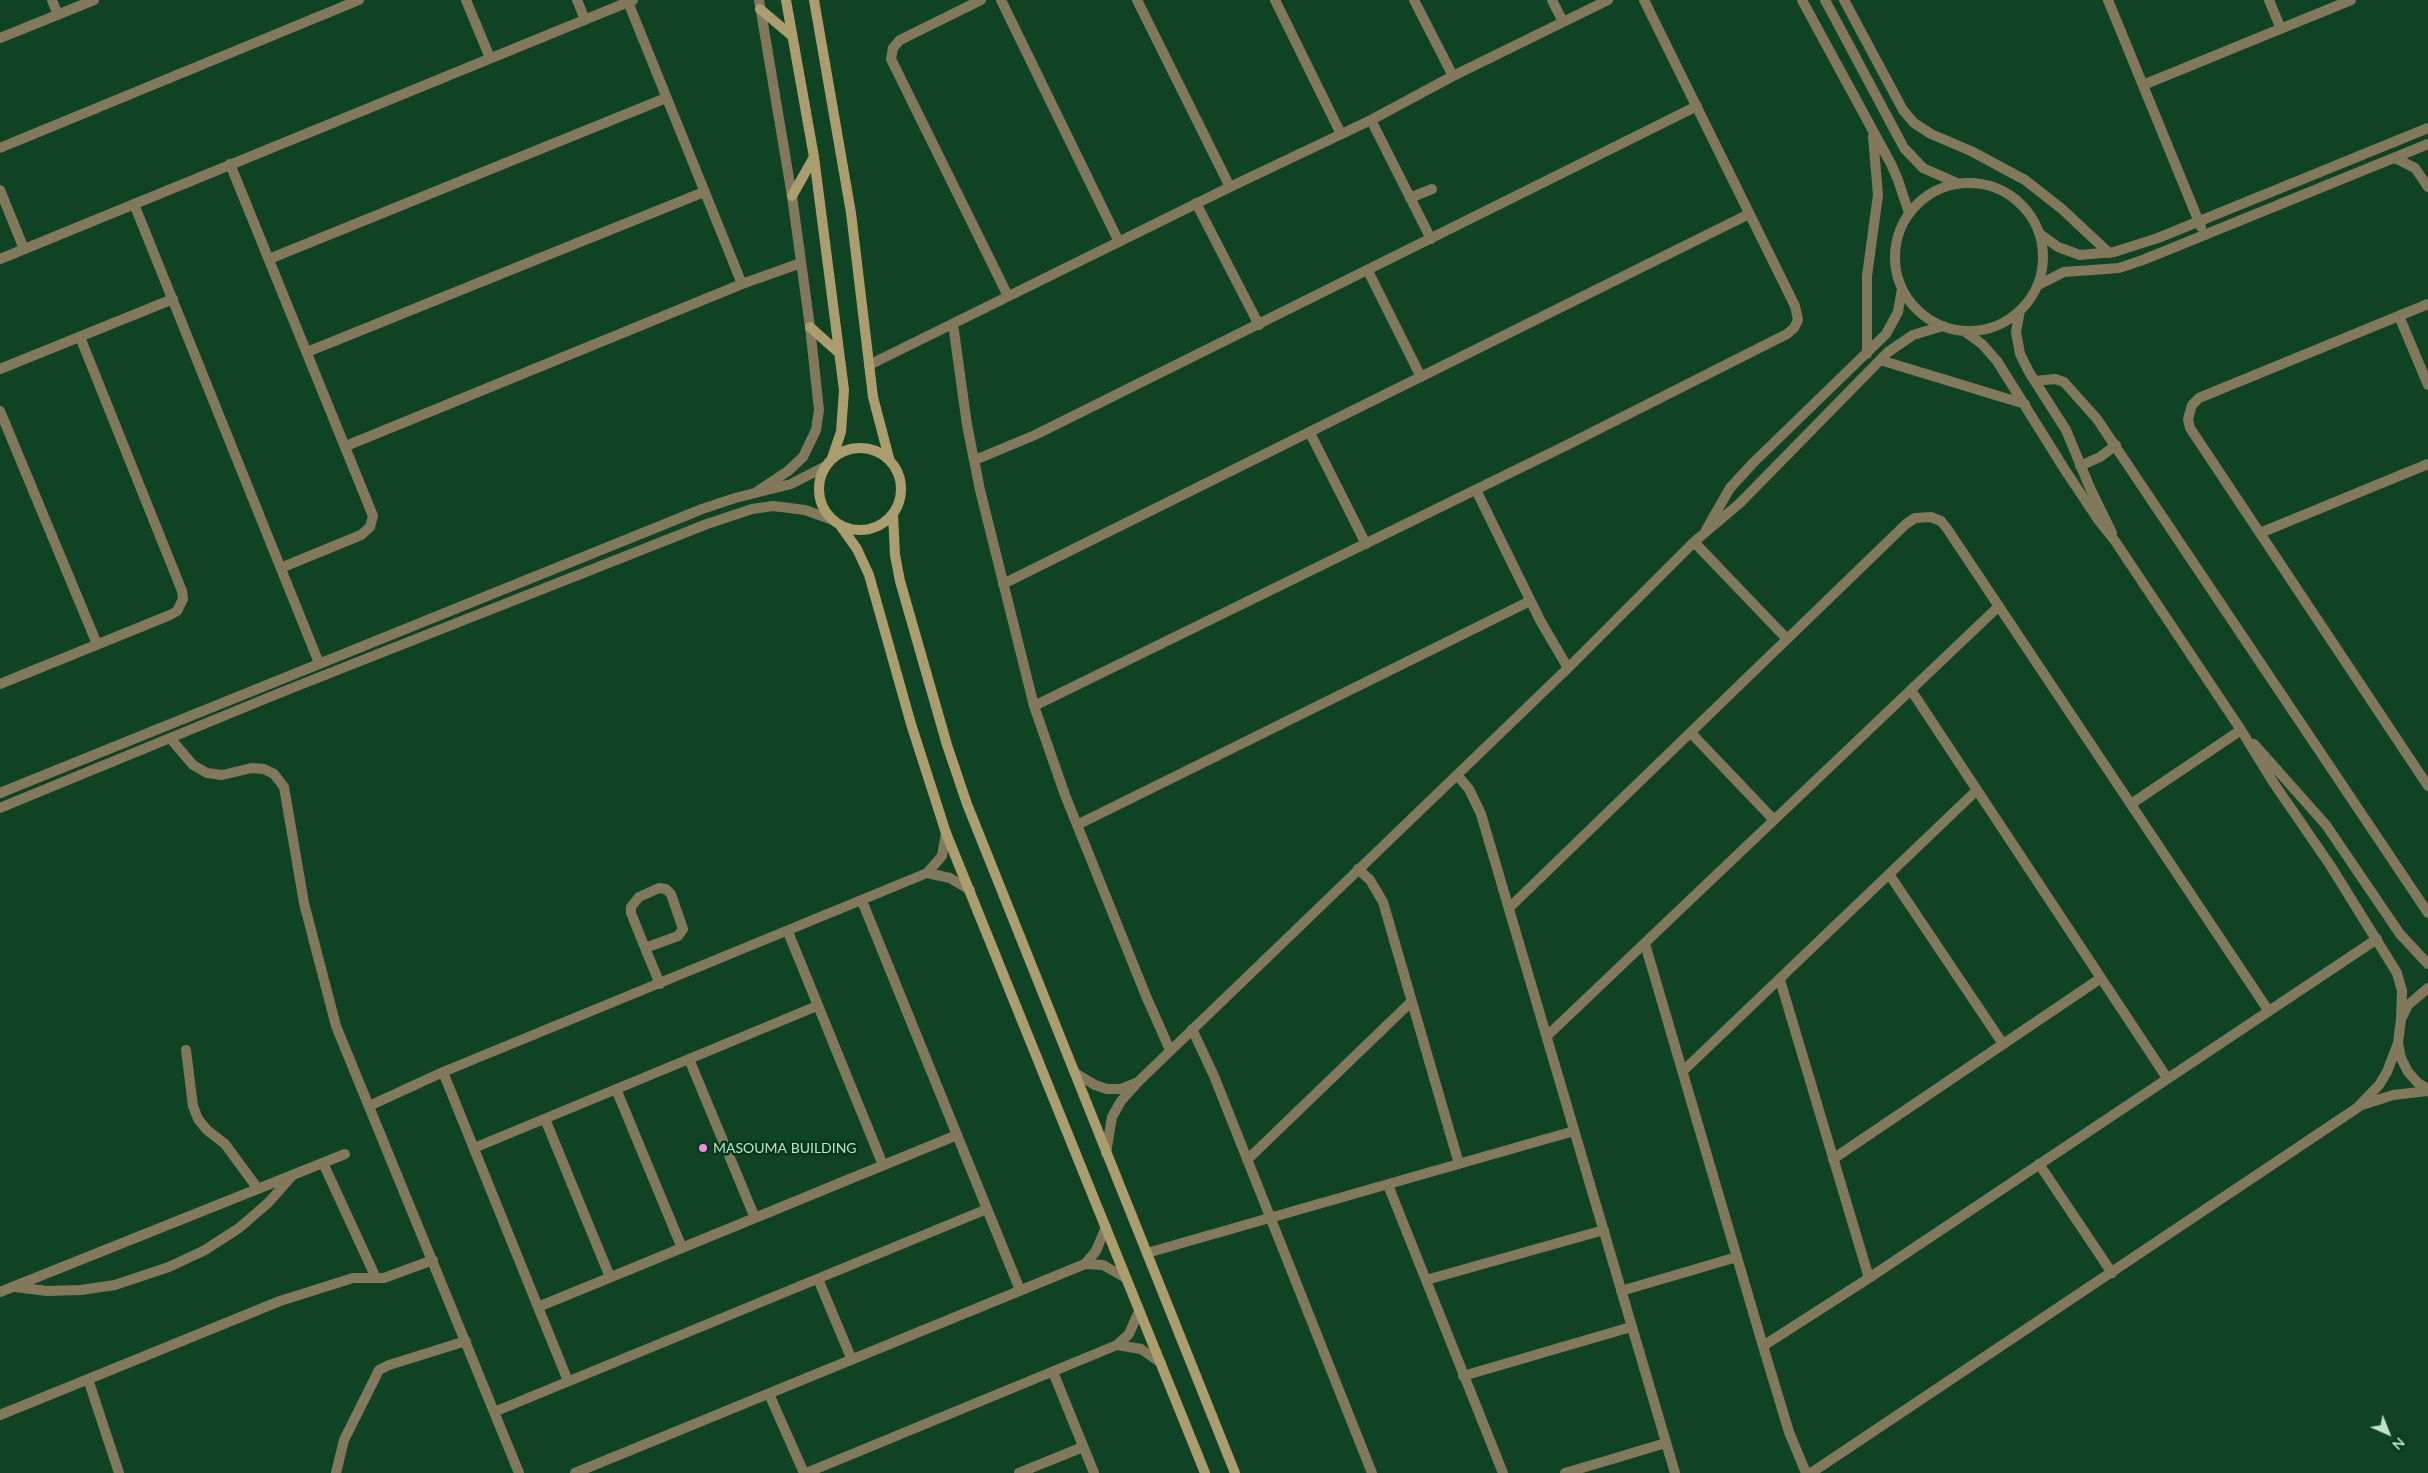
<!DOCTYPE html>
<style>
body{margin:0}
#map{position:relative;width:2428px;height:1473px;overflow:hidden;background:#104324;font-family:Lato,sans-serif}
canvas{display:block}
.north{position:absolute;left:2363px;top:1408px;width:50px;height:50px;-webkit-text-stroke:4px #02381a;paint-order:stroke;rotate:136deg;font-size:14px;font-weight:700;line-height:20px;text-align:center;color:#c1e2c9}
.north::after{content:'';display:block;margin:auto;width:18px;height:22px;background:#c1e2c9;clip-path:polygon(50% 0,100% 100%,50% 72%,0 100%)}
</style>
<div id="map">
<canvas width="2428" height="1473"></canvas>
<div class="north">N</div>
</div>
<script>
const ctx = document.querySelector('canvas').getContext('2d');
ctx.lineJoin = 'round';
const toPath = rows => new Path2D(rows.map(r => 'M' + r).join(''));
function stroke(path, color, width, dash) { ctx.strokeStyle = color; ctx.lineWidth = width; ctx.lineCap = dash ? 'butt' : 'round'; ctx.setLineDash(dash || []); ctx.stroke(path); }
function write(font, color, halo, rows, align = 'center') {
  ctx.font = font + ' Lato,sans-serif'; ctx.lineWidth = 5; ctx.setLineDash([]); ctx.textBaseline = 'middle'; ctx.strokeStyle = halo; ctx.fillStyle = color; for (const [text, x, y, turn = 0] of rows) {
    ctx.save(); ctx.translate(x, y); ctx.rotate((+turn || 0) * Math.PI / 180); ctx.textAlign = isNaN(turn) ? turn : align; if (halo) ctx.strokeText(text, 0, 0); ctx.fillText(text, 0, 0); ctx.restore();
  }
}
const street = toPath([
 [52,0,58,15],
 [466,0,490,58],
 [577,0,585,20],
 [981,0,900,40,893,48,891,59,1008,296],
 [1001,0,1119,242],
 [1137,0,1230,187],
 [1275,0,1341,134],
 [1414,0,1453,76],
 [1552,0,1563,22],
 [1802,0,1891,164,1898,180,1909,213],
 [1825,0,1904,148,1923,168,1957,183],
 [1844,0,1903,110,1914,123,1931,134,1971,151,2025,180,2062,209,2109,253],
 [2108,0,2201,227],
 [2269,0,2281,29],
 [628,2,742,284],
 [0,38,94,0],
 [2143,85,2351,0],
 [1371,120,1431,239],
 [0,148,359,0],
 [2395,158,2415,168,2428,187],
 [230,164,373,516,370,527,361,535,283,567],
 '1895 257a74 74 0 1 1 148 0a74 74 0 1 1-148 0Z',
 [0,190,24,249],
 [1410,198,1432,189],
 [1196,203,1259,325],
 [134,204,319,663],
 [2040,234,2058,247,2080,255,2114,252,2158,238,2428,128],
 [0,259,633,0],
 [269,259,666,98],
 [1368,271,1421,377],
 [2038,285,2064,272,2119,268,2143,260,2428,144],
 [2428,304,2199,398,2192,405,2188,419,2190,428,2428,786],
 [2020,310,2016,332,2020,354,2029,372,2066,430,2090,488,2112,533],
 [2399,316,2428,385],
 [953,324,967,425,980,490,1034,706,1065,795,1146,996,1170,1050],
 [1964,331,1982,344,1997,361,2065,470,2099,521,2115,541,2241,730,2273,782,2330,865,2397,973,2402,991,2401,1019],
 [307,352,704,192],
 [1867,354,1867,276,1878,195,1873,136],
 [1880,360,2025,404],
 [869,365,1230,187,1371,120,1453,76,1608,0],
 [0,369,173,299],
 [2035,381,2055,379,2064,382,2097,419,2428,913],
 [0,411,97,644],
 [1310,433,1366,544],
 [346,446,742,284,801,263],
 [975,460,1035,435,1697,106],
 [2080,466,2100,457,2116,445],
 [1476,490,1541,622,1568,668],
 [758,491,788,471,803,457,816,430,819,410,810,327,792,196,759,0],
 [1706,530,1730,488,1753,463,1886,334,1898,312,1902,289],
 [2260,533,2428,464],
 [1694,542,1787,639],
 [1003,584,1749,214],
 [0,684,170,615,177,611,183,599,182,591,80,337],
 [1911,690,2167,1078],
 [1034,706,1567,445,1787,334,1794,328,1798,320,1795,306,1644,0],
 [1691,733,1774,820],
 [170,738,193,765,207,773,222,775,252,768,264,769,274,774,284,787,304,903,336,1026,519,1473],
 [2254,744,2326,825,2400,934,2428,964],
 [1457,775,1469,789,1481,814,1675,1473],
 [0,793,702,509,735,498,791,484,826,466],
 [2131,804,2241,730],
 [0,808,282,692,707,524,752,509,773,506,805,510,833,520],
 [1077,825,1530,601],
 [1358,869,1370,880,1383,902,1459,1164],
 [927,873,950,878,970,890],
 [1889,874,2003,1044],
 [862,901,1020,1290],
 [1509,908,1906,524,1915,518,1931,517,1941,521,1948,530,2268,1010],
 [788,932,883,1165],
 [1645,944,1763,1346,1789,1432,1806,1473],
 [645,948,678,936,683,929,671,894,666,889,659,888,639,897,631,907,631,913,645,948,660,984],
 [1780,980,1869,1278],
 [2428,988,2408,1005,2401,1019,2398,1043,2401,1058,2408,1072,2418,1083,2428,1089],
 [1192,1029,1214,1076,1372,1473],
 [1547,1036,1999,606],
 [186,1050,193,1106,198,1119,207,1130,225,1144,258,1189],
 [689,1059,755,1218],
 [1683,1071,1977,790],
 [443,1072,568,1381],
 [1075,1073,1095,1085,1107,1089,1121,1089,1136,1083],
 [616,1089,682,1248],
 [2362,1105,2393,1095,2428,1091],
 [369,1106,443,1072,927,873,942,856,946,833],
 [545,1119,610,1277],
 [474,1148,817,1006],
 [1106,1153,1112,1117,1121,1101,1139,1081,1568,668,1694,542,1740,503,1888,352,1913,335,1943,326],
 [1833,1159,2101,978],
 [1247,1160,1411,1002],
 [323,1163,376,1278],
 [2039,1164,2112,1273],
 [1388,1185,1503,1473],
 [1147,1253,1574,1131],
 [1085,1264,1096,1251,1106,1227],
 [818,1279,852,1360],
 [1426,1280,1604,1230],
 [15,1287,47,1291,81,1290,115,1285,169,1267,205,1250,239,1228,268,1203,292,1176],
 [1621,1291,1737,1257],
 [0,1292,345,1154],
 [538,1307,957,1135],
 [1117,1345,1141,1349,1161,1363],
 [1763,1346,1869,1278,2377,939],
 [1053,1372,1094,1473],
 [1463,1376,1631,1327],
 [88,1379,119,1473],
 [769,1394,804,1473],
 [494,1412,987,1209],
 [0,1415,280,1301,353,1278,384,1278,433,1260],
 [336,1473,344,1440,379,1370,389,1365,466,1341],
 [575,1473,1085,1264,1103,1265,1126,1278],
 [806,1473,1117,1345,1129,1334,1139,1311],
 [1019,1473,1083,1447],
 [1565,1473,1666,1443],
 [1811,1473,2357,1108,2379,1085,2387,1072,2398,1043]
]);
const secondary = toPath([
 [786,0,814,157,844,390,841,432,832,458],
 [814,0,851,213,873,397,889,458],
 [760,9,792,36],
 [792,196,814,157],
 [810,327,839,353],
 '819 489a41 41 0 1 1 82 0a41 41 0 1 1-82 0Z',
 [893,514,895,555,900,581,947,745,967,804,1235,1473],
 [840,525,857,549,869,575,911,724,946,833,1205,1473]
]);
const markers = [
 [703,1148,5,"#f987e8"]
];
const poiNames = [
 ["MASOUMA BUILDING",713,1148]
];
stroke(street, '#82795d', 10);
stroke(secondary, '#ac9d6f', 10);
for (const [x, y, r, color] of markers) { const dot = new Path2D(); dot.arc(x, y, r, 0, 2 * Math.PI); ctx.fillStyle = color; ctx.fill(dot); stroke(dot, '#02381a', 2); }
write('14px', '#c1e2c9', '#02381a', poiNames, 'left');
</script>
